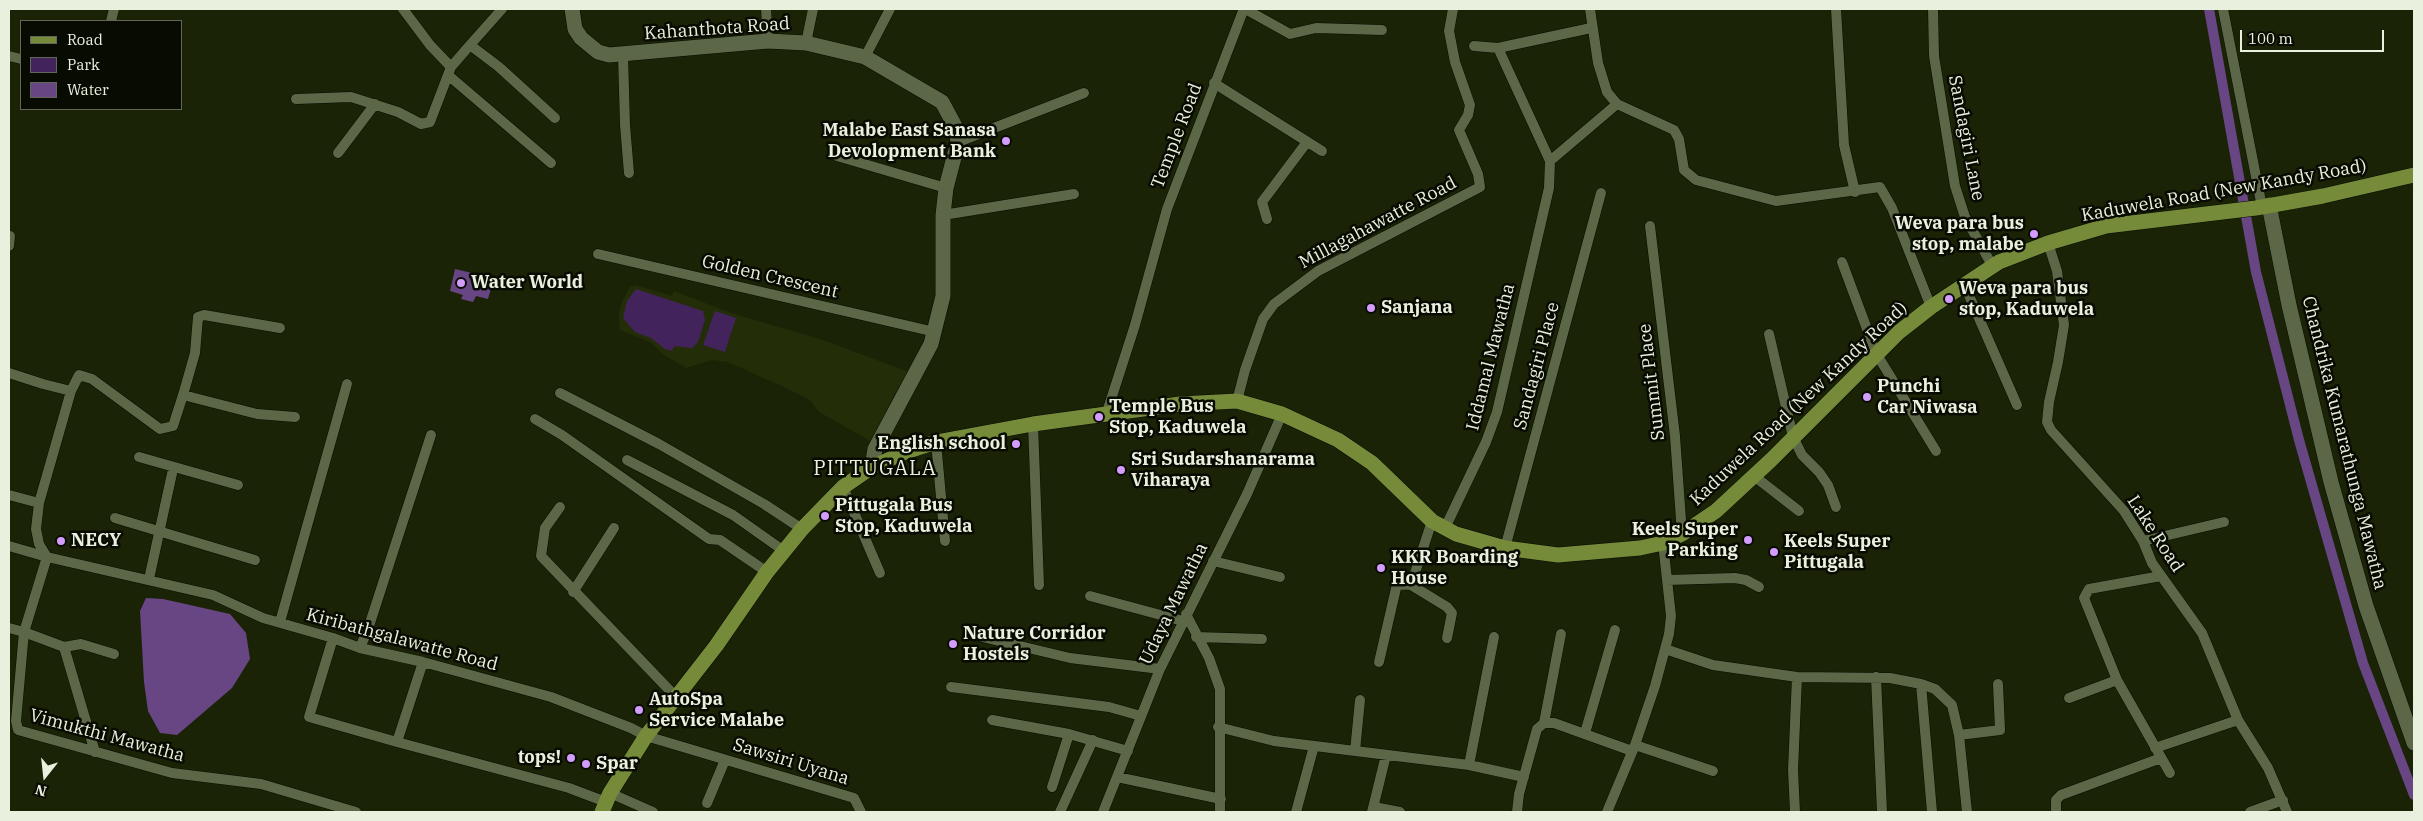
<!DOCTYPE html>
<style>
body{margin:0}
#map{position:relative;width:2423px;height:821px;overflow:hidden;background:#1b2306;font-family:"IBM Plex Serif",serif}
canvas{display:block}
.frame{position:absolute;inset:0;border:10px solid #eaf0de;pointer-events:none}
.legend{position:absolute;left:20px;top:20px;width:162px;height:90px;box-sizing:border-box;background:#080b02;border:1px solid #62675a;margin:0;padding:6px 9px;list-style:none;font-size:15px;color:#eaf0de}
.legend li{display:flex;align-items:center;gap:10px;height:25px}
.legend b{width:25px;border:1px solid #62675a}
.north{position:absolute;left:20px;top:751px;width:50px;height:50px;-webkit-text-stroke:4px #080b02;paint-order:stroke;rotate:196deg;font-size:14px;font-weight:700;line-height:20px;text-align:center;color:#eaf0de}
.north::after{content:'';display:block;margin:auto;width:18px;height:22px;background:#eaf0de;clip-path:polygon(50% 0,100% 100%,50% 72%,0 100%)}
.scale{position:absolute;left:2240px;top:30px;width:144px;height:22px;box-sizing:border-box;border:2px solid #eaf0de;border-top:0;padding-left:6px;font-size:15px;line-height:18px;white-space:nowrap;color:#eaf0de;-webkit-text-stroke:4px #080b02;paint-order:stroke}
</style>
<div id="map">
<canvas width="2423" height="821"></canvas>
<div class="frame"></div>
<ul class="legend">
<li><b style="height:6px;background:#758b3a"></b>Road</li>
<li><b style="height:14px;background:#43235b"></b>Park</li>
<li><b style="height:14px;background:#684683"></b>Water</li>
</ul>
<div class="north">N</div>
<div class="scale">100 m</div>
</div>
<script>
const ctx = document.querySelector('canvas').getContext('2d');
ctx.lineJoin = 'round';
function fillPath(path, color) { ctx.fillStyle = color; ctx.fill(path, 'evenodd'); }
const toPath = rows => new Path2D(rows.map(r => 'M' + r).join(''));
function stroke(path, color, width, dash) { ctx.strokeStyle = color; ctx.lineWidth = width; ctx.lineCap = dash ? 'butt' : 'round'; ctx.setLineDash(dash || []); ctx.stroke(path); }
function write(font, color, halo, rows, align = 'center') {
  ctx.font = font + ' "IBM Plex Serif",serif'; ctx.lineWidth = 5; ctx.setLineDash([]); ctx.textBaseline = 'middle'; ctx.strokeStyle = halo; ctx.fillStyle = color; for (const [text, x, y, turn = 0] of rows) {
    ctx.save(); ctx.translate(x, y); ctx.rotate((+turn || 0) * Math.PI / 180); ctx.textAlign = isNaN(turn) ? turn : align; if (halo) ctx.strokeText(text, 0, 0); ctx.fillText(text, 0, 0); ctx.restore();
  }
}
const built = toPath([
 [635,285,672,296,674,291,731,313,823,340,909,372,894,395,872,442,819,412,810,400,788,389,728,362,712,360,686,368,663,354,650,342,620,330,619,314,622,302,630,287]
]);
const green = toPath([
 [636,289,703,311,705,320,698,342,692,348,675,346,671,351,665,349,651,338,635,332,623,318,627,301],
 [715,311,736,318,725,352,703,345]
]);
const water = toPath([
 [455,269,494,278,488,299,476,296,473,302,461,299,463,295,450,291],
 [146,598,163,599,230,614,246,633,250,659,232,688,177,735,160,733,148,711,144,682,140,611]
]);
const canal = toPath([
 [2209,9,2256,272,2299,440,2363,663,2414,795]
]);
const street = toPath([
 [403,9,430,45,451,67],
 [502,9,470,45,499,67,555,118],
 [766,9,768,41],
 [1836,9,1844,145,1855,192],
 [1933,9,1934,56,1955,186,1965,217,1993,267],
 [2223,9,2262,207],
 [111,21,114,9],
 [806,43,813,9],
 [1474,46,1498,48,1591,28],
 [1498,48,1550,161],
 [623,55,625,125,629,173],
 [9,56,21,59],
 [865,57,890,9],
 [448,75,551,163],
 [1214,83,1322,151],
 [296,99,351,97,398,112,421,124,430,122,451,67,470,45],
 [1617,104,1674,130,1679,139,1684,170,1696,180,1776,201,1880,187,1892,208,1931,307],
 [958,142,1084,93],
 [338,153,375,104],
 [837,156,946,188],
 [943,215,1074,194],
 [1267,219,1262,202,1307,142],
 [1650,226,1675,436,1682,534],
 [2048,243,2057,271,2064,325,2058,362,2049,402,2047,422,2051,430,2124,511,2143,541,2152,563,2202,633,2238,720,2268,768,2287,812],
 [9,246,10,236],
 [598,254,935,332],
 [1842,262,1876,353,1936,451],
 [1964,284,2017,405],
 [1769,334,1793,437,1802,455,1819,472,1828,485,1836,507],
 [9,373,43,384,71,391,79,375,92,379,160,429,173,426,183,395,195,353,198,317,204,315,280,328],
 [71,391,39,503,36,529,39,544,47,557,213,595,263,618,333,638,360,648,423,662,551,697,631,728,646,736,854,798,861,812],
 [560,393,659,444,764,504,802,529],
 [183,395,257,414,295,417],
 [1237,401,1245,370,1263,319,1274,304,1318,271,1480,187,1478,174,1459,130,1468,115,1470,105,1455,62,1449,31,1453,9],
 [1106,415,1135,325,1167,209,1243,11,1247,10,1290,34,1316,28,1382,30],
 [535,419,562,435,709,539,720,540,767,572],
 [1033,424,1039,585],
 [936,442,945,541],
 [139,457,238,485],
 [627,460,733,515,784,551],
 [1754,476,1799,511],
 [843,487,880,573],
 [9,495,39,503],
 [560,507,545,528,541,556,676,697],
 [115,518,255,560],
 [1445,528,1486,442,1497,412,1549,188,1550,161,1617,104,1607,92,1598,63,1590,9],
 [2143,541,2224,522],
 [9,546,47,557,24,632,64,647,81,644,114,654],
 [1505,548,1601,193],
 [1213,561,1280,577],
 [2161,576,2089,589,2084,598,2117,680,2170,773],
 [149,579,173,469],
 [1667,580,1735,578,1746,580,1759,587],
 [1411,585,1447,607,1452,613,1447,638],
 [573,592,614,528],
 [1090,596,1183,621],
 [1186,614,1209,658,1220,689,1220,812],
 [280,622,347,384],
 [9,628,24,632,16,721,18,730,172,773,261,784,356,812],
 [970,634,1070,658,1160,669],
 [1196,637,1262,639],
 [333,638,309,717,397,742],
 [64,647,95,752],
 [360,648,369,626,431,435],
 [1665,649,1713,665,1797,677,1890,678,1921,684,1935,689,1952,705,1959,735,1967,812],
 [423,662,397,742,569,788,606,802],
 [1379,662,1397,584,1411,585,1432,521],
 [1876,677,1882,812],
 [1921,684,1932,812],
 [951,687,1109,707,1141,716],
 [2069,698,2117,680],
 [992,720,1069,734,1128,751],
 [1544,723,1554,723,1632,751],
 [1218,727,1274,741,1469,765,1524,777],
 [1585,733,1615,630],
 [1959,735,2000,730,1998,684],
 [1635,745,1713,771],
 [2155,748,2238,720],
 [1355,751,1360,700],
 [1469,765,1494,637],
 [1117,777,1221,799],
 [1052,787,1069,734],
 [610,793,653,812],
 [707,803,725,760],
 [1374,807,1400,812],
 [1060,812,1093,740],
 [1103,812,1160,669,1247,494,1282,414],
 [1296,812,1314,746],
 [1372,812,1386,755],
 [1517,812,1519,794,1537,729,1544,723,1561,634],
 [1607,812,1635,745,1655,686,1669,634,1671,616,1663,543],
 [1795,812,1793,770,1797,677],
 [2056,812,2056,800,2061,795,2161,758],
 [2250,812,2283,800]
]);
const secondary = toPath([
 [572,9,575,29,581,38,598,52,609,55,768,41,806,43,865,57,942,102,956,128,958,142,946,188,943,215,943,296,931,344,875,449,872,467],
 [2269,205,2289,305,2331,482,2366,606,2414,743]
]);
const primary = toPath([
 [602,812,610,793,646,736,716,646,767,572,802,529,843,487,872,467,908,451,936,442,1033,424,1180,404,1237,401,1282,414,1338,440,1372,463,1432,521,1456,534,1505,548,1558,555,1640,548,1663,543,1682,534,1716,511,1771,460,1899,332,1931,307,1999,262,2048,243,2106,226,2256,208,2323,196,2414,175]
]);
const markers = [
 [1006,141,5,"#d29dfd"],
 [2034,234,5,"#d29dfd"],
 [461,283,5,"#d29dfd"],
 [1949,299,5,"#d29dfd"],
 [1371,308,5,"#d29dfd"],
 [1867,397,5,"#d29dfd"],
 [1099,417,5,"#d29dfd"],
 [1016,444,5,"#d29dfd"],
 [1121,470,5,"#d29dfd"],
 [825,516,5,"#d29dfd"],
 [1748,540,5,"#d29dfd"],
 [61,541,5,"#d29dfd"],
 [1774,552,5,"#d29dfd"],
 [1381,568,5,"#d29dfd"],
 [953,644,5,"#d29dfd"],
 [639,710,5,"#d29dfd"],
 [571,758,5,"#d29dfd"],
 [586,764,5,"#d29dfd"]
];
const streetNames = [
 ["Kahanthota Road",717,29,-4],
 ["Temple Road",1177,136,-69],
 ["Sandagiri Lane",1966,138,79],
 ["Kaduwela Road (New Kandy Road)",2224,191,-10],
 ["Millagahawatte Road",1378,223,-28],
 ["Golden Crescent",770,277,13],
 ["Iddamal Mawatha",1491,357,-76],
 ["Sandagiri Place",1537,366,-75],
 ["Summit Place",1652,382,-97],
 ["Kaduwela Road (New Kandy Road)",1799,404,-43],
 ["Chandrika Kumarathunga Mawatha",2344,443,76],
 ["Lake Road",2155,534,57],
 ["Udaya Mawatha",1174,604,-64],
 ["Kiribathgalawatte Road",402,640,15],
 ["Vimukthi Mawatha",107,736,15],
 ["Sawsiri Uyana",791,762,17]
];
const poiNames = [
 ["Malabe East Sanasa",996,131,"right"],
 ["Devolopment Bank",996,152,"right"],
 ["Weva para bus",2024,224,"right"],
 ["stop, malabe",2024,245,"right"],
 ["Water World",471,283],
 ["Weva para bus",1959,289],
 ["stop, Kaduwela",1959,310],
 ["Sanjana",1381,308],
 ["Punchi",1877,387],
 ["Car Niwasa",1877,408],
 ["Temple Bus",1109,407],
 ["Stop, Kaduwela",1109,428],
 ["English school",1006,444,"right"],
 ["Sri Sudarshanarama",1131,460],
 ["Viharaya",1131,481],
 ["Pittugala Bus",835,506],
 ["Stop, Kaduwela",835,527],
 ["Keels Super",1738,530,"right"],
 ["Parking",1738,551,"right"],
 ["NECY",71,541],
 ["Keels Super",1784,542],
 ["Pittugala",1784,563],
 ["KKR Boarding",1391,558],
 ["House",1391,579],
 ["Nature Corridor",963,634],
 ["Hostels",963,655],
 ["AutoSpa",649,700],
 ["Service Malabe",649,721],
 ["tops!",561,758,"right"],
 ["Spar",596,764]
];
const quarterNames = [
 ["PITTUGALA",875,469]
];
fillPath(built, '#232d08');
fillPath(green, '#43235b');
fillPath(water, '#684683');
stroke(canal, '#684683', 10);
stroke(street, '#060c00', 11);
stroke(secondary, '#060c00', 16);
stroke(primary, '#060c00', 16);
stroke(street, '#5c6747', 10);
stroke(secondary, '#5c6747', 15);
stroke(primary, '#758b3a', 15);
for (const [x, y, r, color] of markers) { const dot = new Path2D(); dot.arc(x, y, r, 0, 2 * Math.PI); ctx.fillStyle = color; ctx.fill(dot); stroke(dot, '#080b02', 2); }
write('18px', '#eaf0de', '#080b02', streetNames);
write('bold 18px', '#eaf0de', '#080b02', poiNames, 'left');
ctx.letterSpacing = '1px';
write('20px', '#eaf0de', '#080b02', quarterNames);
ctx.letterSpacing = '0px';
</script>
